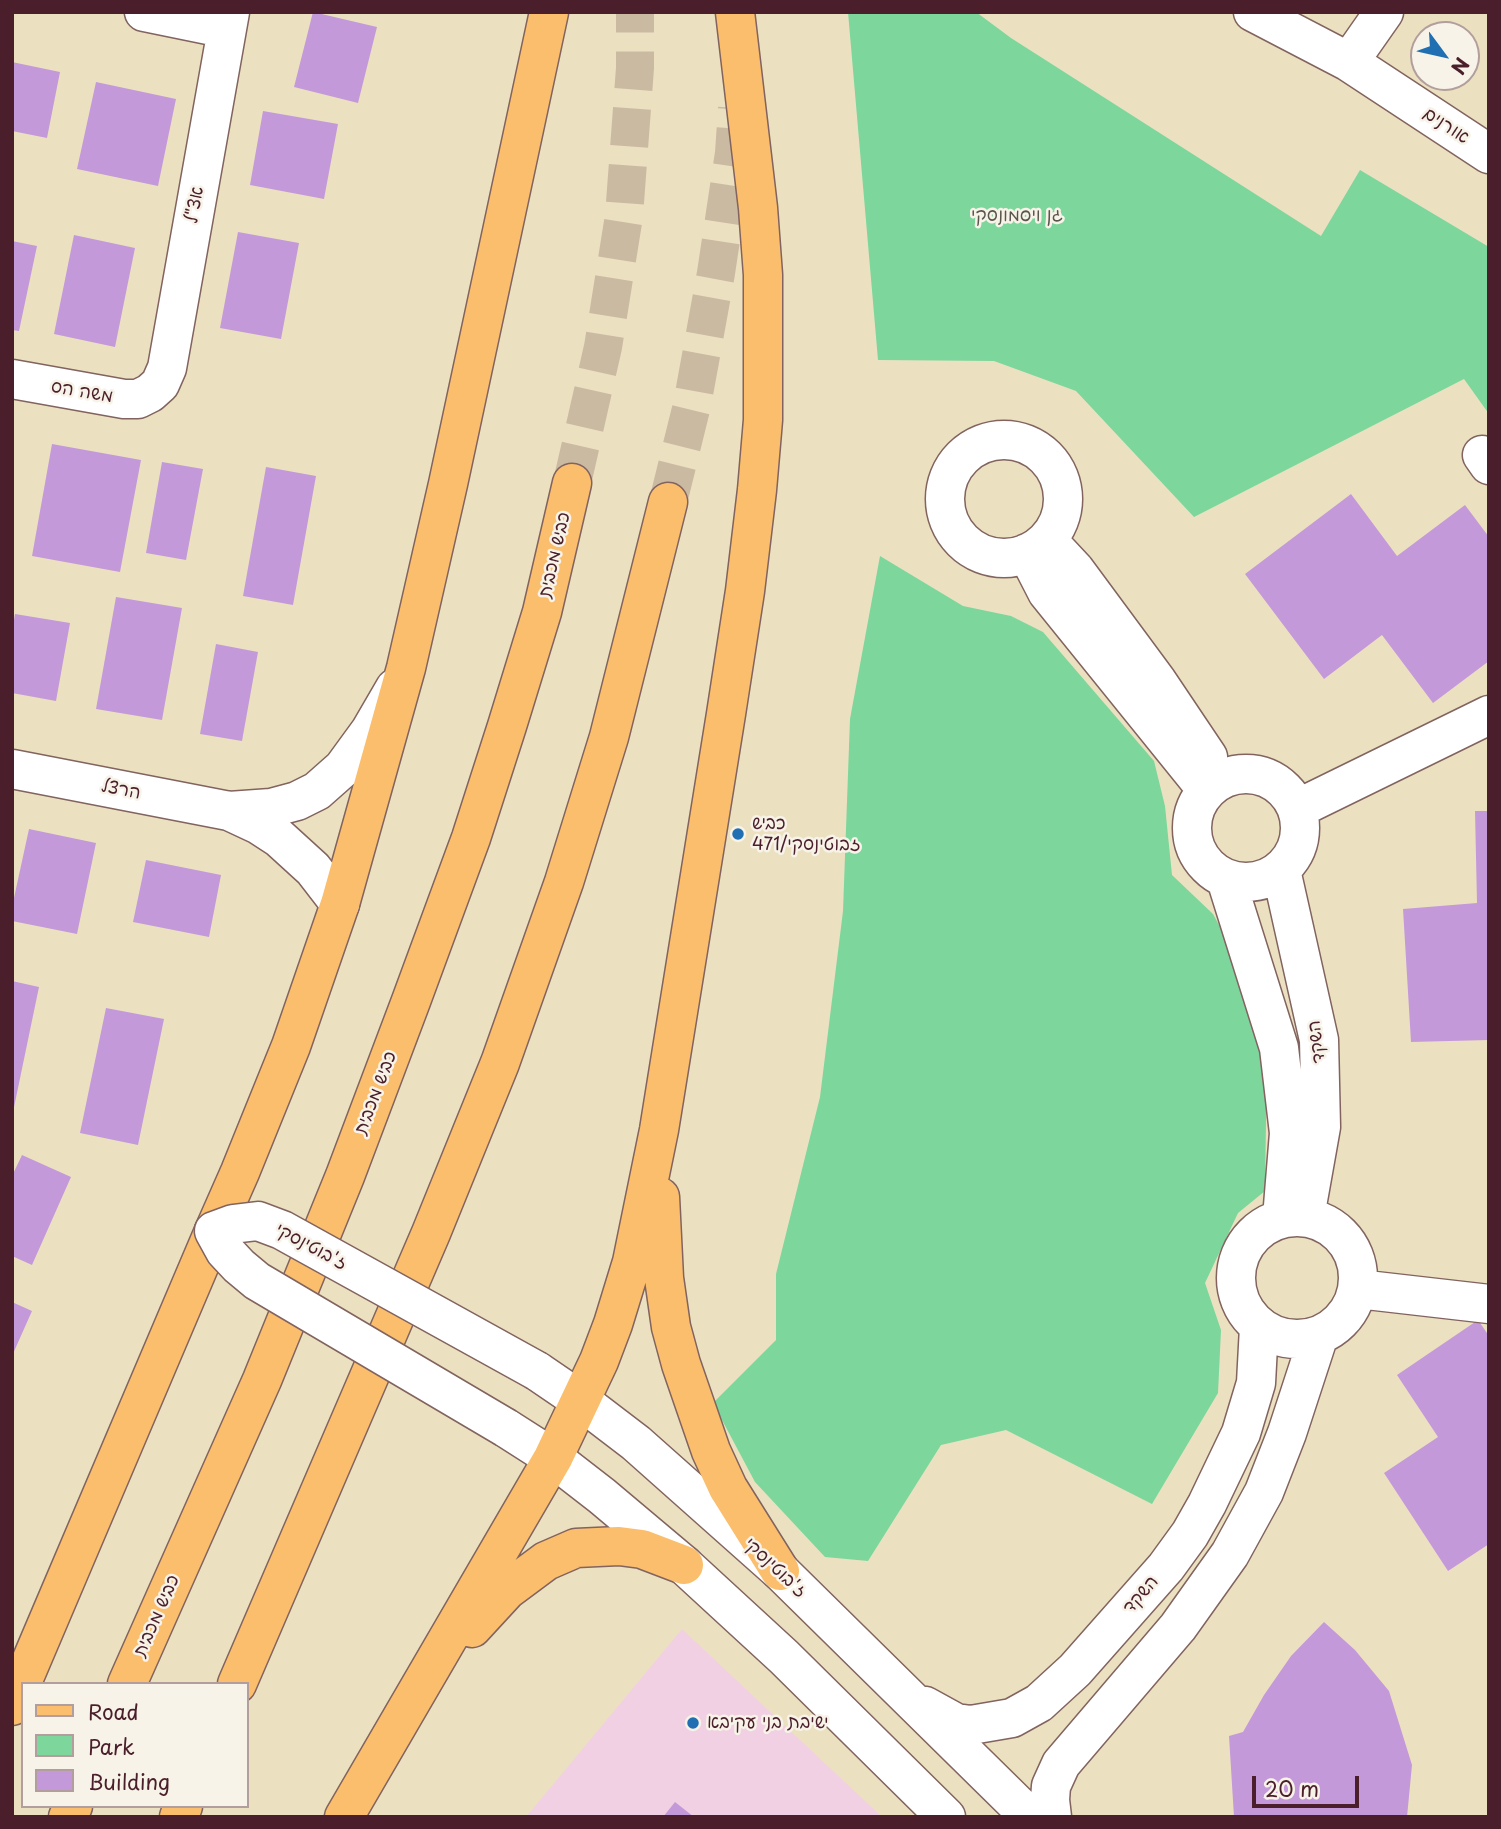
<!DOCTYPE html>
<meta charset="utf-8">
<style>
body{margin:0}
#map{position:relative;width:1501px;height:1829px;overflow:hidden;background:#ebe1c0;font-family:"Playpen Sans",sans-serif}
canvas{display:block}
.frame{position:absolute;inset:0;border:14px solid #4a1f2b;pointer-events:none}
.legend{position:absolute;left:21px;top:1682px;width:228px;height:126px;box-sizing:border-box;background:#f7f3e8;border:2px solid #b29e9c;margin:0;padding:9px 12px;list-style:none;font-size:21px;color:#4a1f2b}
.legend li{display:flex;align-items:center;gap:14px;height:35px}
.legend b{width:35px;border:2px solid #b29e9c}
.north{position:absolute;left:1410px;top:21px;width:70px;height:70px;box-sizing:border-box;background:#f7f3e8;border:2px solid #b29e9c;border-radius:50%;rotate:123deg;font-size:19px;font-weight:700;line-height:28px;text-align:center;color:#4a1f2b}
.north::after{content:'';display:block;margin:auto;width:24px;height:32px;background:#1f6fb2;clip-path:polygon(50% 0,100% 100%,50% 72%,0 100%)}
.scale{position:absolute;left:1252px;top:1776px;width:107px;height:32px;box-sizing:border-box;border:4px solid #4a1f2b;border-top:0;padding-left:9px;font-size:21px;line-height:24px;white-space:nowrap;color:#4a1f2b;-webkit-text-stroke:5px #f7f3e8;paint-order:stroke}
</style>
<div id="map">
<canvas width="1501" height="1829"></canvas>
<div class="frame"></div>
<ul class="legend">
<li><b style="height:9px;background:#fabe6d"></b>Road</li>
<li><b style="height:19px;background:#7dd69c"></b>Park</li>
<li><b style="height:19px;background:#c499da"></b>Building</li>
</ul>
<div class="north">N</div>
<div class="scale">20 m</div>
</div>
<script>
const ctx = document.querySelector('canvas').getContext('2d');
ctx.lineJoin = 'round';
function fillPath(path, color) { ctx.fillStyle = color; ctx.fill(path, 'evenodd'); }
const toPath = rows => new Path2D(rows.map(r => 'M' + r).join(''));
function stroke(path, color, width, dash) { ctx.strokeStyle = color; ctx.lineWidth = width; ctx.lineCap = dash ? 'butt' : 'round'; ctx.setLineDash(dash || []); ctx.stroke(path); }
function write(font, color, halo, rows, align = 'center') {
  ctx.font = font + ' "Playpen Sans","Playpen Sans Hebrew",sans-serif'; ctx.lineWidth = 5; ctx.setLineDash([]); ctx.textBaseline = 'middle'; ctx.strokeStyle = halo; ctx.fillStyle = color; for (const [text, x, y, turn = 0] of rows) {
    ctx.save(); ctx.translate(x, y); ctx.rotate((+turn || 0) * Math.PI / 180); ctx.textAlign = isNaN(turn) ? turn : align; if (halo) ctx.strokeText(text, 0, 0); ctx.fillText(text, 0, 0); ctx.restore();
  }
}
const built = toPath([
 [682,1629,882,1817,526,1817]
]);
const green = toPath([
 [848,12,976,12,1011,38,1321,236,1360,170,1489,247,1489,414,1464,379,1194,517,1076,391,994,361,878,360],
 [880,556,963,606,1011,616,1043,632,1154,761,1165,806,1172,875,1213,914,1235,954,1267,1051,1265,1191,1238,1213,1205,1283,1221,1330,1218,1393,1152,1504,1006,1430,941,1445,868,1561,825,1557,755,1482,713,1403,776,1340,776,1274,820,1097,843,911,850,719]
]);
const building = toPath([
 [313,12,377,27,358,103,294,87],
 [12,62,60,72,47,138,12,131],
 [96,82,176,99,158,186,77,169],
 [263,111,338,124,324,199,250,185],
 [238,232,299,243,281,339,220,328],
 [74,235,135,248,115,347,54,334],
 [12,241,37,246,19,331,12,330],
 [52,444,141,460,120,572,32,556],
 [162,462,203,469,186,560,146,553],
 [266,467,316,476,293,605,243,596],
 [1351,494,1397,556,1465,505,1489,537,1489,661,1433,703,1382,635,1324,679,1245,574],
 [116,597,182,608,162,720,96,709],
 [15,614,70,623,56,701,12,693,12,631],
 [216,644,258,652,242,741,200,734],
 [1475,811,1489,811,1489,1040,1411,1042,1403,909,1477,903],
 [29,829,96,843,77,934,12,921,12,907],
 [146,860,221,875,209,937,133,922],
 [12,981,39,987,13,1112,12,1112],
 [106,1008,164,1019,138,1145,80,1133],
 [22,1155,71,1177,32,1265,12,1256,12,1176],
 [12,1302,32,1311,12,1356],
 [1478,1320,1489,1336,1489,1544,1448,1571,1384,1473,1438,1437,1397,1375],
 [1324,1622,1355,1650,1389,1691,1412,1765,1407,1817,1234,1817,1229,1736,1243,1732,1264,1695,1291,1656],
 [675,1802,694,1817,663,1817]
]);
const highwayTunnel = toPath([
 [572,483,603,347,624,216,635,68,635,12],
 [668,502,692,405,716,273,734,153,737,108]
]);
const minor = toPath([
 [144,12,227,29],
 [1253,12,1349,62],
 [1384,12,1349,62,1489,154],
 [12,379,124,399,138,399,150,393,160,384,167,368,230,12],
 '945 499a59 59 0 1 1 118 0a59 59 0 1 1-118 0Z',
 [1482,455,1489,465],
 [1047,540,1075,570,1157,681,1208,757],
 [1027,553,1047,592,1207,790],
 [12,769,229,811,259,825,279,838,313,869,340,904],
 '1192 828a54 54 0 1 1 108 0a54 54 0 1 1-108 0Z',
 [1297,809,1489,715],
 [229,811,271,808,297,801,317,791,343,768,370,731,395,688],
 [1281,870,1319,1040,1321,1127,1305,1217],
 [1226,879,1279,1048,1289,1133,1282,1218],
 '1236 1278a61 61 0 1 1 122 0a61 61 0 1 1-122 0Z',
 [1358,1289,1489,1304],
 [537,1371,581,1401,636,1443,780,1571,1030,1817],
 [506,1428,553,1458,602,1496,684,1565,784,1657,946,1817],
 [925,1706,956,1723,971,1725,1012,1718,1039,1703,1075,1670,1166,1567,1190,1534,1207,1504,1241,1433,1256,1383,1259,1327],
 [1052,1817,1050,1800,1051,1786,1061,1764,1178,1627,1230,1554,1264,1492,1287,1433,1319,1335]
]);
const major = toPath([
 [660,1197,664,1278,671,1327,681,1364,711,1451,728,1488,780,1571],
 [214,1231,240,1172,291,1046,340,904,406,668,448,484,549,12],
 [472,1628,507,1590,546,1561,576,1548,619,1546,642,1549,684,1565],
 [344,1817,553,1458,599,1361,613,1324,632,1262,659,1130,726,714,745,591,757,490,763,420,763,275,758,208,735,12]
]);
const highway = toPath([
 [127,1684,262,1380,345,1176,411,1001,471,838,507,726,542,612,572,483],
 [237,1684,431,1233,500,1063,564,882,609,737,668,502],
 [12,1706,214,1231],
 [68,1817,73,1806],
 [179,1817,183,1806]
]);
const minorBridge = toPath([
 [506,1428,257,1281,239,1266,225,1251,214,1231,233,1224,258,1221,282,1230,537,1371]
]);
const markers = [
 [738,834,7,"#1f6fb2"],
 [693,1723,7,"#1f6fb2"]
];
const streetNames = [
 ["אורנים",1446,126,33],
 ["אצ\"ל",195,205,-80],
 ["משה הס",82,392,10],
 ["כביש מכבית",555,555,-77],
 ["הרצל",121,790,11],
 ["השקד",1317,1042,-97],
 ["כביש מכבית",376,1093,-69],
 ["ז'בוטינסקי",311,1247,28],
 ["ז'בוטינסקי",775,1568,43],
 ["השקד",1141,1595,-49],
 ["כביש מכבית",157,1616,-66]
];
const parkNames = [
 ["גן ויסמונסקי",1017,216]
];
const poiNames = [
 ["כביש",752,824],
 ["471/זבוטינסקי",752,845],
 ["ישיבת בני עקיבא",707,1723]
];
fillPath(built, '#f1d0e3');
fillPath(green, '#7dd69c');
fillPath(building, '#c499da');
stroke(highwayTunnel, '#cbbaa2', 38, [38, 19]);
stroke(minor, '#82635f', 41);
stroke(major, '#82635f', 41);
stroke(highway, '#82635f', 41);
stroke(minor, '#fff', 38);
stroke(major, '#fabe6d', 38);
stroke(highway, '#fabe6d', 38);
stroke(minorBridge, '#82635f', 41, []);
stroke(minorBridge, '#fff', 38);
for (const [x, y, r, color] of markers) { const dot = new Path2D(); dot.arc(x, y, r, 0, 2 * Math.PI); ctx.fillStyle = color; ctx.fill(dot); stroke(dot, '#f7f3e8', 2.5); }
write('18px', '#4a1f2b', '#f7f3e8', streetNames);
write('18px', '#59564d', '#f7f3e8', parkNames);
write('18px', '#4a1f2b', '#f7f3e8', poiNames, 'left');
</script>
